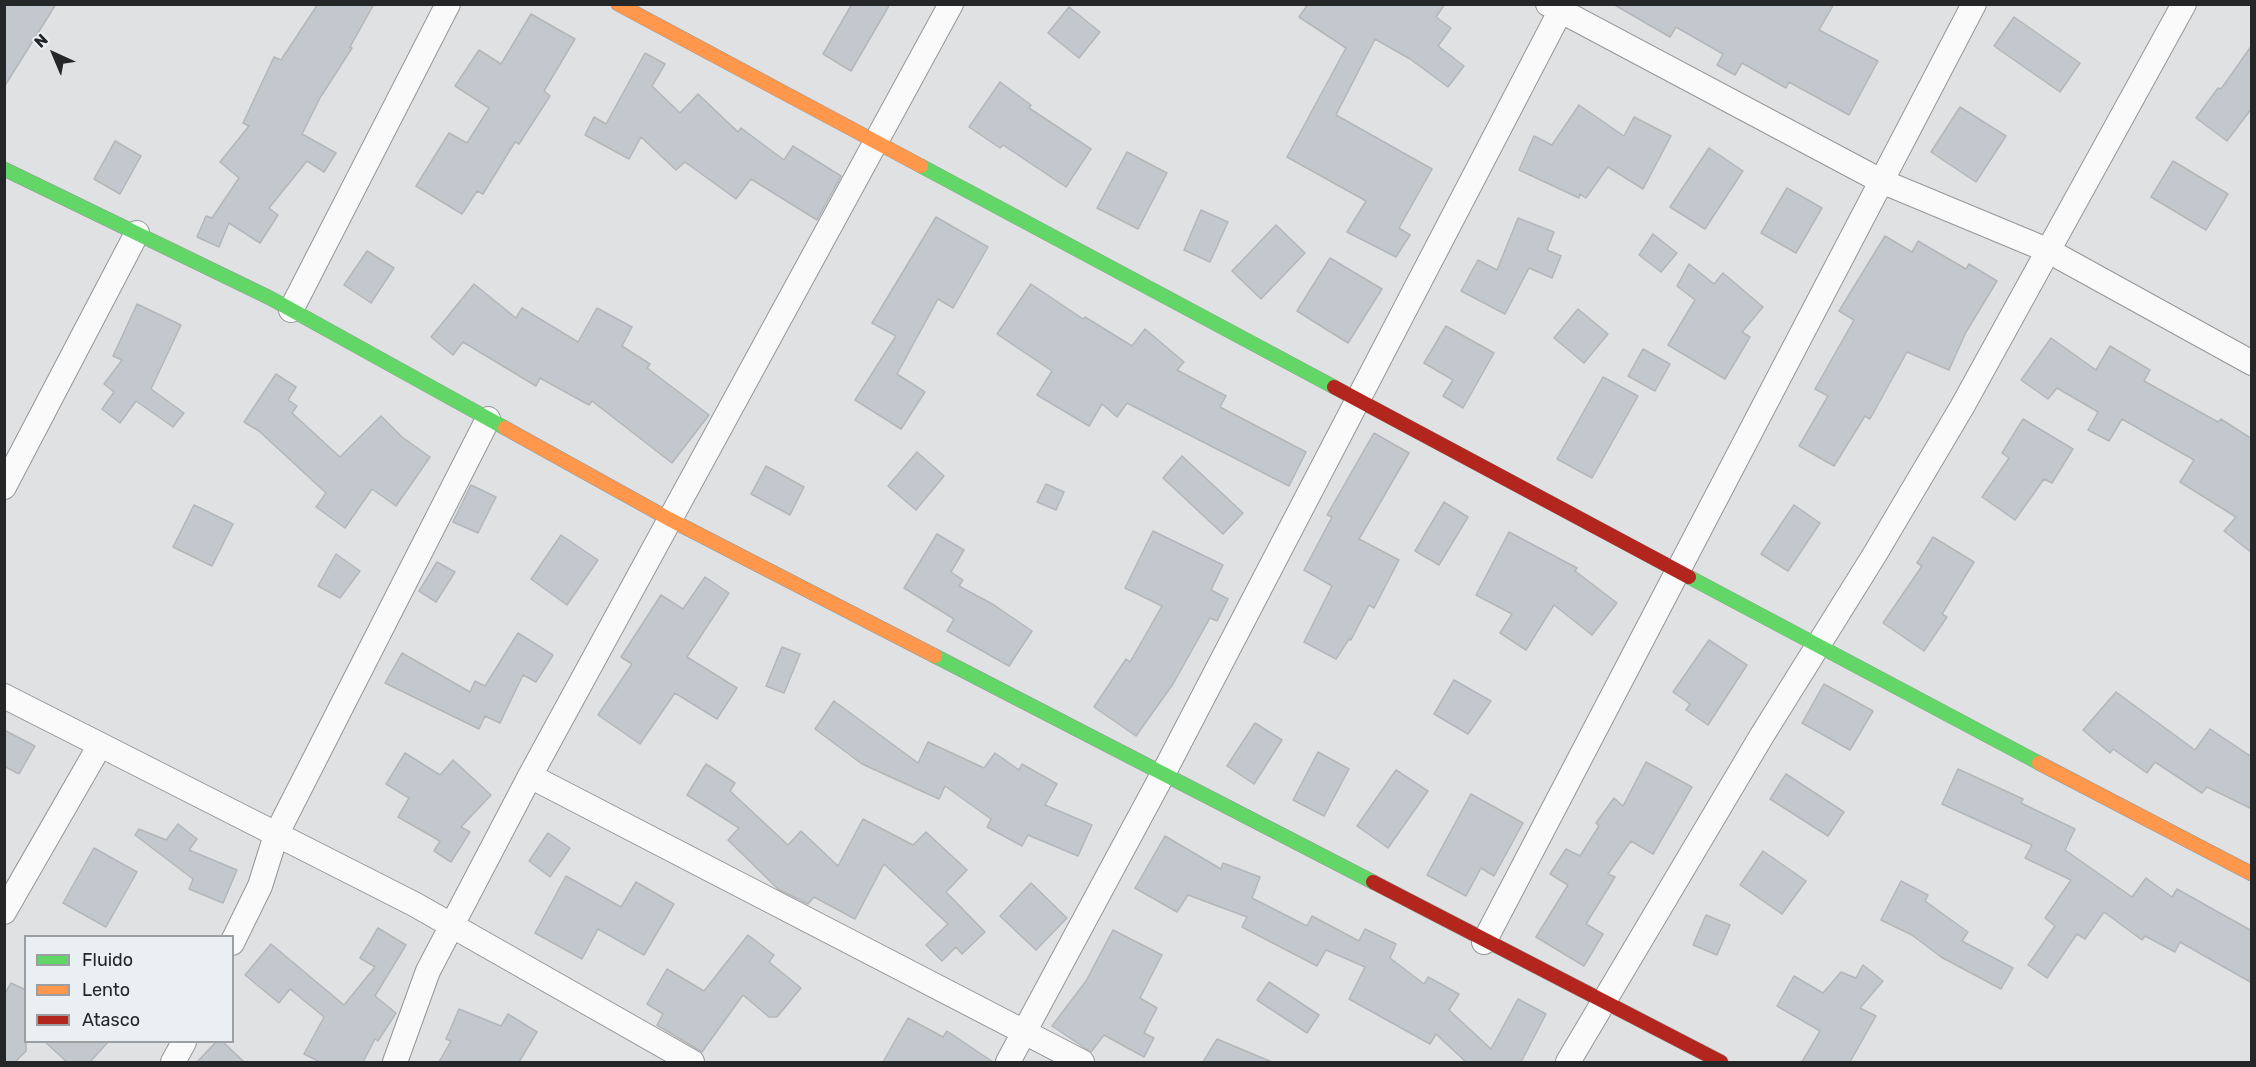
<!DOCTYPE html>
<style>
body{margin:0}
#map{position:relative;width:2256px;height:1067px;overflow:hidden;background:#dfe1e3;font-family:Rubik,sans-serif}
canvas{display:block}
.frame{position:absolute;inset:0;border:6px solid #242627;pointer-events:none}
.legend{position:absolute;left:24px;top:935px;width:210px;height:108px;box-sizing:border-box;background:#eaeff3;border:2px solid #9b9fa1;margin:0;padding:8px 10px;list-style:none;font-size:18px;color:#242627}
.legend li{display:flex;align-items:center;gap:12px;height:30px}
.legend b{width:30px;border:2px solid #9b9fa1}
.north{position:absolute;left:24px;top:24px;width:60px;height:60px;-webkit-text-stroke:4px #eaeff3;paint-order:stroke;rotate:316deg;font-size:16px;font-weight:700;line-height:24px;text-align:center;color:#242627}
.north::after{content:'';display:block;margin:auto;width:21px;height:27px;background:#242627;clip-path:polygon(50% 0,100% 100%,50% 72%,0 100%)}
</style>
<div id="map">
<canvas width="2256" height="1067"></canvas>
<div class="frame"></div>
<ul class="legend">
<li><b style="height:8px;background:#63d668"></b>Fluido</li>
<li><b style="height:8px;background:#ff974d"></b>Lento</li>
<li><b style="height:8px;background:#b3261e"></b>Atasco</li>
</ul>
<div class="north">N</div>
</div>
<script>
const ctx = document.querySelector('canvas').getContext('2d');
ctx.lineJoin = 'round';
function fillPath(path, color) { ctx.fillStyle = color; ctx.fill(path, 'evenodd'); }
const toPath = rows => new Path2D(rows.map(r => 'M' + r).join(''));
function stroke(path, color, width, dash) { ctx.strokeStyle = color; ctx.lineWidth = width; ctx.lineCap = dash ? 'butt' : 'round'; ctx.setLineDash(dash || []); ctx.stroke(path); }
const building = toPath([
 [4,4,56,4,4,87,4,4],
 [318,4,374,4,350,47,352,48,320,98,302,134,336,153,324,172,307,161,269,208,278,215,260,243,229,223,219,247,197,237,206,216,212,218,239,178,220,162,249,126,243,123,274,57,281,60,318,4],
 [852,4,890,4,851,71,823,54,852,4],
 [1308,4,1445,4,1436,17,1451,28,1438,46,1464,66,1448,87,1410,59,1375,39,1336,115,1432,169,1399,228,1410,235,1396,257,1347,232,1366,201,1287,157,1346,48,1299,17,1308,4],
 [1613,4,1834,4,1819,30,1878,61,1849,115,1789,82,1786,88,1742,63,1735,75,1717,65,1723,54,1676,27,1670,37,1613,4],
 [1069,7,1100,32,1079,58,1048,33,1069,7],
 [531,14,575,39,544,91,550,96,519,144,515,142,483,194,477,191,462,214,416,186,449,133,467,143,489,108,455,86,479,50,501,64,531,14],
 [2014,17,2080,63,2060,92,1994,46,2014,17],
 [2252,45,2252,108,2227,141,2196,118,2218,88,2221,89,2252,45],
 [645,53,665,64,652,86,680,113,698,94,738,132,741,128,784,160,793,146,841,176,817,220,751,179,736,199,685,162,676,170,641,137,629,159,585,135,594,117,606,124,645,53],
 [1000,82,1031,105,1029,108,1091,149,1066,187,1003,145,1000,148,969,127,1000,82],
 [1579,105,1624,136,1634,117,1671,136,1643,189,1608,167,1586,198,1580,194,1579,198,1519,170,1534,136,1552,145,1579,105],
 [1960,107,2006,136,1976,182,1931,152,1960,107],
 [115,141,141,156,120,194,94,179,115,141],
 [1709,148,1743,171,1705,229,1670,207,1709,148],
 [1127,152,1167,173,1138,229,1097,208,1127,152],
 [2173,161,2228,194,2206,230,2151,197,2173,161],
 [1787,188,1822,208,1796,253,1761,233,1787,188],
 [1201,210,1228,222,1210,262,1184,250,1201,210],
 [936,217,988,247,953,308,938,299,897,374,925,392,901,429,855,400,896,336,872,323,936,217],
 [1518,218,1554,232,1547,250,1561,256,1552,278,1529,268,1505,314,1461,291,1478,260,1497,270,1518,218],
 [1276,225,1305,253,1261,299,1232,271,1276,225],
 [1653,234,1677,253,1661,272,1639,255,1653,234],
 [1885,236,1912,252,1918,241,1966,269,1969,264,1997,281,1966,332,1949,370,1907,352,1870,419,1865,416,1834,466,1799,446,1828,396,1815,389,1854,320,1839,311,1885,236],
 [367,251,394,268,371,303,344,285,367,251],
 [1330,258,1382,289,1348,343,1297,311,1330,258],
 [1689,264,1714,284,1723,273,1763,307,1742,332,1750,337,1725,379,1668,345,1695,300,1677,286,1689,264],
 [474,284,516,318,522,308,578,342,597,308,632,327,622,346,650,364,647,368,709,415,672,463,592,401,589,405,540,378,536,386,463,342,453,355,431,337,474,284],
 [1031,284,1083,319,1085,317,1132,346,1145,329,1184,362,1177,370,1226,396,1220,407,1306,452,1289,486,1127,403,1117,417,1102,404,1089,426,1037,395,1052,371,997,334,1031,284],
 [137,304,181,325,151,389,184,413,173,427,136,401,120,423,102,409,114,392,104,384,122,360,113,356,137,304],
 [1578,309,1608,334,1584,363,1554,338,1578,309],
 [1446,326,1494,353,1463,408,1443,396,1453,380,1424,363,1446,326],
 [2051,338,2096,370,2110,346,2150,370,2144,381,2218,422,2221,419,2252,439,2252,553,2224,531,2236,517,2180,482,2194,460,2122,419,2109,441,2088,430,2098,412,2057,388,2048,399,2021,380,2051,338],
 [1643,349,1670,364,1655,391,1628,376,1643,349],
 [276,374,296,387,288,400,297,406,292,413,340,457,381,416,402,437,430,457,396,506,372,489,345,528,316,507,326,493,259,431,244,422,276,374],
 [1603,377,1638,396,1592,478,1557,459,1603,377],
 [2023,419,2073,449,2052,483,2044,479,2015,520,1982,497,2009,458,2002,453,2023,419],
 [1374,433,1409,453,1359,539,1399,560,1374,608,1369,605,1351,640,1349,639,1336,659,1304,642,1332,586,1304,570,1332,517,1327,515,1374,433],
 [917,452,944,476,916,510,888,486,917,452],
 [1182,456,1243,513,1223,534,1163,478,1182,456],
 [766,466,804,487,790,515,751,494,766,466],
 [1046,484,1064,492,1056,510,1037,502,1046,484],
 [471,485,496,497,478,533,453,522,471,485],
 [1444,502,1468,517,1439,565,1415,551,1444,502],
 [194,505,233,524,212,566,173,547,194,505],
 [1794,505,1820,523,1788,571,1761,554,1794,505],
 [1153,531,1223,565,1211,590,1228,599,1217,621,1210,618,1173,684,1136,736,1094,707,1126,659,1130,662,1162,606,1125,588,1153,531],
 [1509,532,1577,568,1575,571,1617,603,1592,635,1554,605,1526,650,1500,633,1512,614,1476,595,1509,532],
 [937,534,964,550,951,572,963,580,959,586,994,605,1032,631,1009,666,947,631,954,619,904,588,937,534],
 [561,535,598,560,567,605,531,579,561,535],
 [1933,537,1974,562,1942,614,1947,617,1924,651,1883,623,1922,566,1917,563,1933,537],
 [336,554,360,571,340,598,318,586,336,554],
 [437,562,455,572,436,602,419,591,437,562],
 [705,577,729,593,687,657,737,688,717,719,675,693,640,744,598,715,632,664,621,657,661,595,683,609,705,577],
 [518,633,553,655,536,682,523,675,500,723,485,716,479,729,385,683,402,653,470,692,475,681,485,686,518,633],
 [1709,640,1747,665,1708,725,1686,710,1690,704,1673,692,1709,640],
 [782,647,800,654,784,693,766,686,782,647],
 [1454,680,1491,701,1468,734,1434,714,1454,680],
 [1824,684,1873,711,1850,750,1802,723,1824,684],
 [2116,692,2195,750,2210,729,2252,757,2252,809,2207,787,2202,793,2155,762,2147,773,2113,749,2110,753,2083,730,2116,692],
 [834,701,918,763,928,742,984,768,995,753,1019,770,1022,764,1057,784,1045,805,1092,825,1078,856,1028,835,1022,846,987,827,991,819,945,786,939,799,862,764,815,729,834,701],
 [1255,723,1282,740,1254,784,1227,766,1255,723],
 [4,730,35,746,19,774,4,766,4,730],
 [1318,752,1349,769,1324,816,1293,800,1318,752],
 [405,753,440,775,453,760,491,795,461,827,470,832,451,862,434,851,440,841,398,817,409,798,386,784,405,753],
 [1646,762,1692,787,1653,854,1631,841,1608,874,1615,877,1586,924,1603,934,1584,966,1536,937,1568,885,1550,874,1566,849,1580,856,1599,826,1596,823,1614,798,1623,806,1646,762],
 [706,764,735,783,730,791,788,845,801,831,838,866,863,819,913,845,926,832,967,870,946,892,985,932,962,954,956,947,942,961,926,945,948,924,884,864,855,919,814,897,808,904,778,889,728,840,739,828,687,795,706,764],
 [1958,769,2023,799,2021,803,2075,829,2065,850,2132,897,2146,878,2172,897,2177,889,2252,931,2252,983,2180,942,2175,952,2145,936,2142,940,2104,912,2085,939,2077,934,2047,978,2028,965,2055,926,2045,918,2071,880,2025,858,2032,845,1942,804,1958,769],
 [1396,770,1428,791,1388,848,1357,826,1396,770],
 [1786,774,1844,812,1828,836,1770,799,1786,774],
 [1471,794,1523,823,1494,876,1481,868,1466,896,1427,875,1471,794],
 [178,824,197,839,189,850,237,870,223,903,189,889,193,879,135,835,139,829,166,840,178,824],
 [548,833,570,848,550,877,529,861,548,833],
 [1165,836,1221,869,1223,863,1260,877,1252,898,1307,926,1312,916,1359,941,1365,929,1396,944,1390,958,1424,984,1428,977,1459,994,1449,1010,1491,1049,1518,999,1546,1014,1521,1062,1466,1062,1436,1034,1430,1044,1349,999,1365,967,1326,950,1317,966,1242,927,1247,917,1188,895,1177,912,1135,888,1165,836],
 [94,848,137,872,106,927,63,903,94,848],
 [1763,851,1806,881,1782,914,1740,885,1763,851],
 [566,876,621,907,636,882,674,904,644,955,598,929,582,959,535,933,566,876],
 [1901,881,1928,895,1925,901,1968,932,1962,941,2013,968,2001,989,1941,957,1912,935,1881,920,1901,881],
 [1031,883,1067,918,1036,950,1000,916,1031,883],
 [1706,915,1730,925,1717,955,1693,945,1706,915],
 [378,928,406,945,375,996,396,1013,378,1041,375,1039,363,1062,320,1062,304,1054,324,1017,290,989,279,1003,245,975,271,944,344,1005,375,967,360,958,378,928],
 [1113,930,1162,955,1140,998,1157,1008,1144,1033,1154,1038,1144,1057,1104,1035,1091,1052,1052,1026,1086,981,1113,930],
 [748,935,774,955,769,962,801,988,777,1017,769,1017,743,995,702,1052,657,1025,663,1014,647,1004,667,969,704,991,748,935],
 [1863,965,1883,981,1860,1008,1876,1016,1850,1062,1802,1062,1820,1031,1777,1006,1794,976,1823,993,1841,972,1856,978,1863,965],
 [1269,982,1319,1015,1307,1033,1257,1000,1269,982],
 [11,983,26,990,26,1051,15,1062,4,1062,4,995,11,983],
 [459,1009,501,1026,508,1014,537,1032,519,1062,439,1062,451,1041,446,1039,459,1009],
 [908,1018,943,1037,947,1031,993,1062,883,1062,908,1018],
 [1217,1039,1272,1062,1203,1062,1217,1039],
 [44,1041,109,1041,90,1062,67,1062,44,1041],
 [217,1041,222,1041,244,1062,197,1062,217,1041]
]);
const street = toPath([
 [1548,4,1881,181,2047,250,2252,363],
 [291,310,448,4],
 [4,487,137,233],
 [4,696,414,904,692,1062],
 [530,776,1082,1062],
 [4,912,100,745],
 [1484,942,1974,4],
 [232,943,260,886,276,835,488,419],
 [173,1062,184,1042],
 [395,1062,428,971,530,776,951,4],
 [1008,1062,1163,774,1564,4],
 [1568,1062,1761,737,1875,554,1962,407,2184,4]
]);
const fast = toPath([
 [921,166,1334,387],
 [4,169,270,298,505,428],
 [1689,577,2039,763],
 [935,656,1373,882]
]);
const slow = toPath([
 [618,4,921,166],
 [505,428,669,519,935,656],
 [2039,763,2252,874]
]);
const jam = toPath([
 [1334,387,1689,577],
 [1373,882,1721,1062]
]);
fillPath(building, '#c3c8ce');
stroke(building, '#b5b6b8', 1.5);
stroke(street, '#949698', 26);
stroke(fast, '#949698', 15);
stroke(slow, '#949698', 15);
stroke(jam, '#949698', 15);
stroke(street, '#fafafb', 24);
stroke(fast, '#63d668', 14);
stroke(slow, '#ff974d', 14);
stroke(jam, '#b3261e', 14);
</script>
